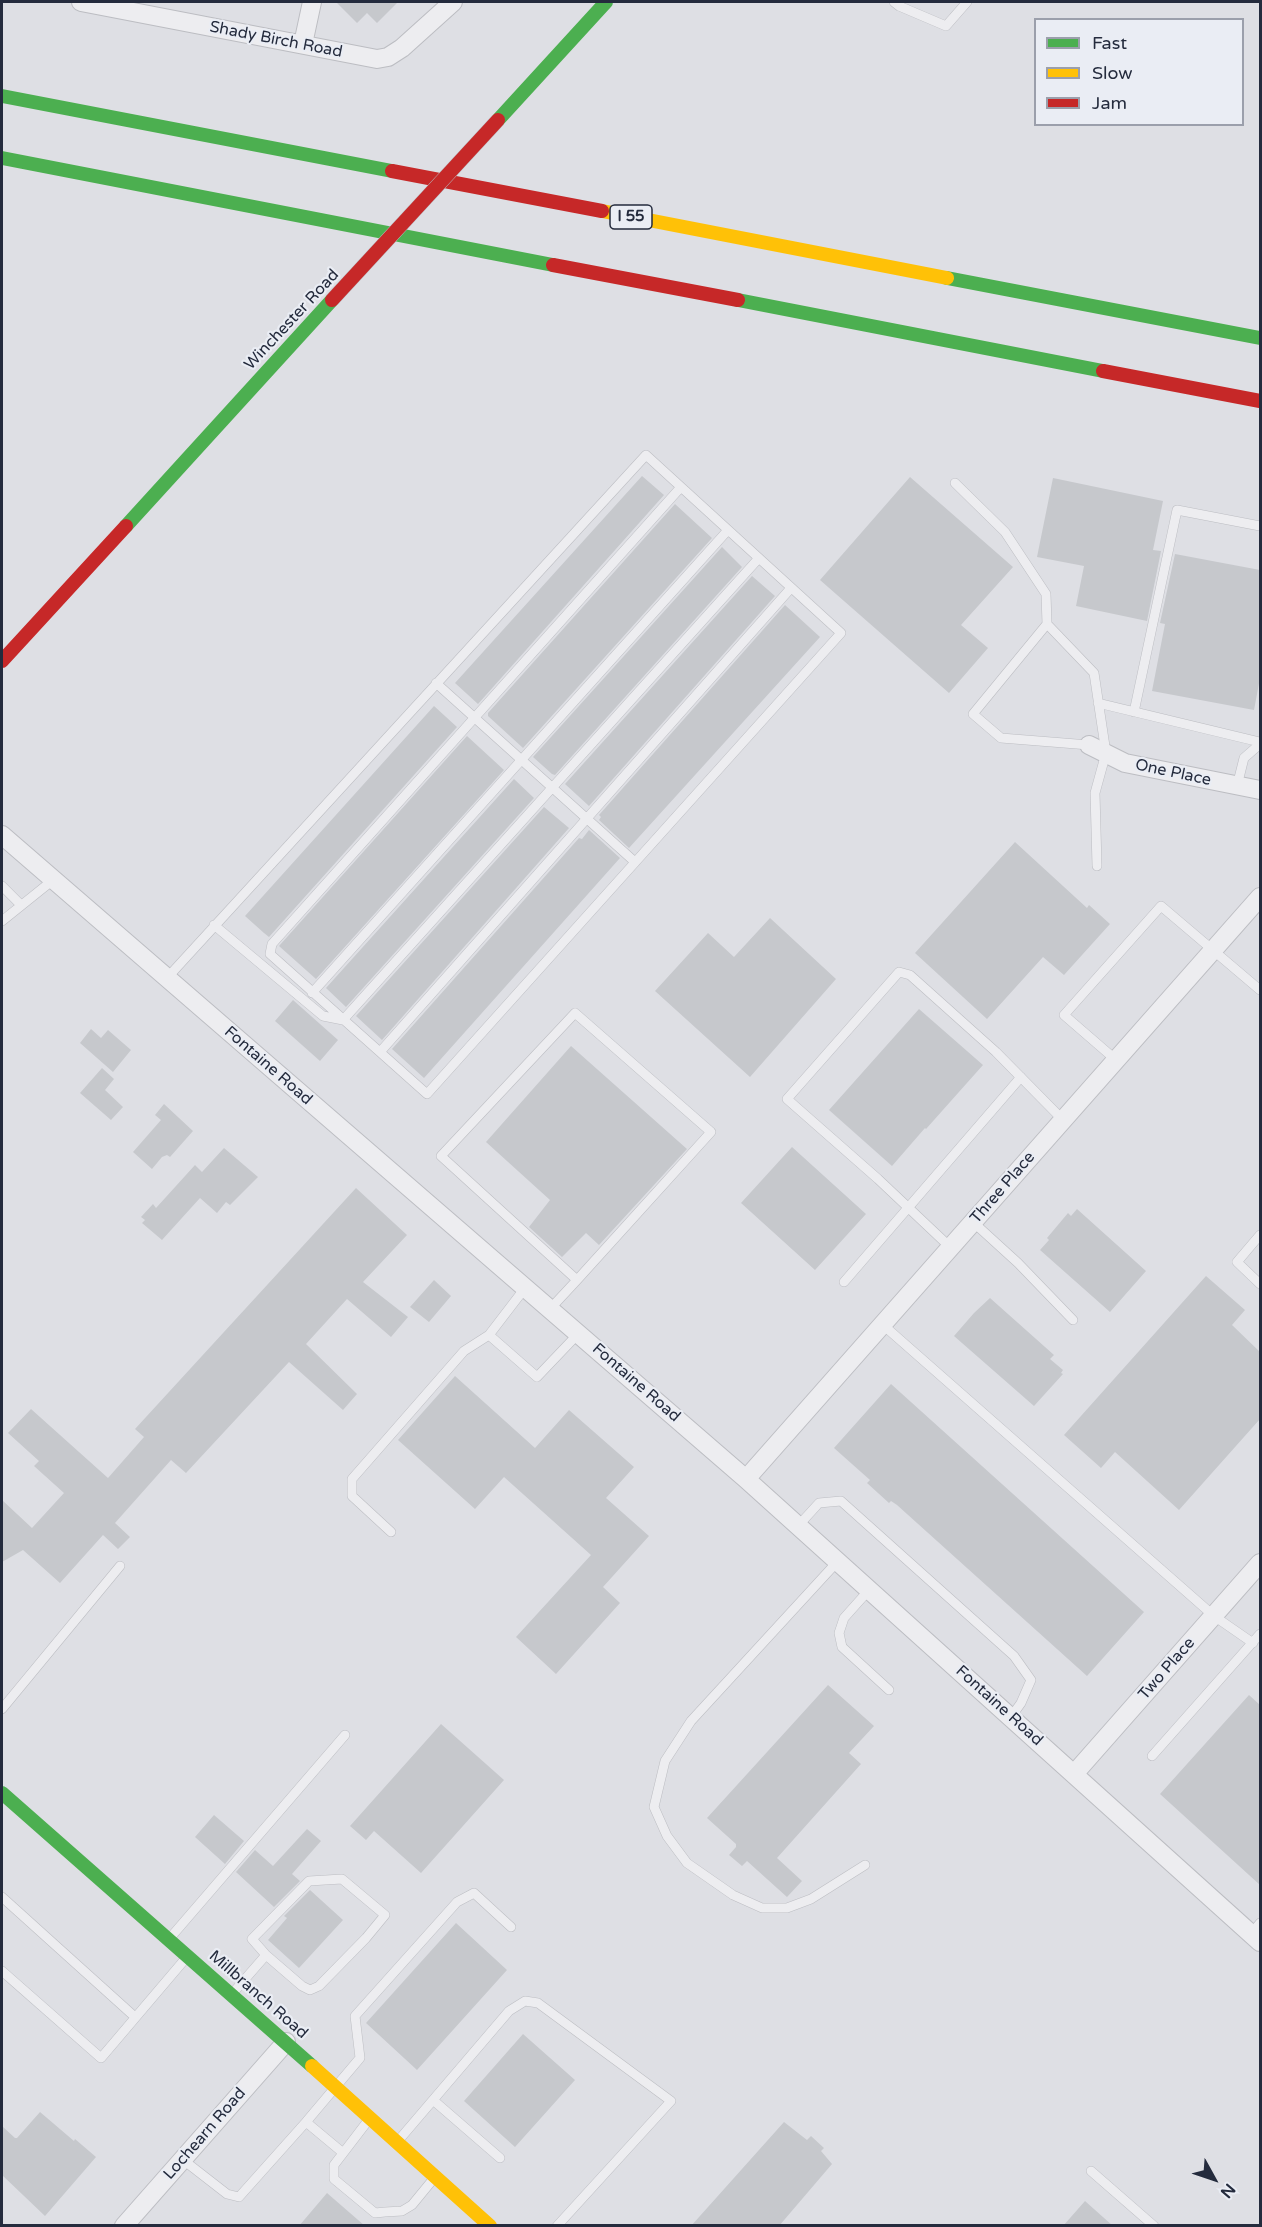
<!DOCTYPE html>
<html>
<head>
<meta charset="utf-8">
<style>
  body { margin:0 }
  #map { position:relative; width:1262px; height:2227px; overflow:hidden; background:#dedfe4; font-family:"Varela Round",sans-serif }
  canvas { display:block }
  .frame { position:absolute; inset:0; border:3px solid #242b3d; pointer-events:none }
  .legend { position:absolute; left:1034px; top:18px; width:210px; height:108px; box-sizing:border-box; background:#eaedf4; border:2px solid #9b9fab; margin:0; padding:8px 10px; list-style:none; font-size:18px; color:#242b3d }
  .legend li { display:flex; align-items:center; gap:12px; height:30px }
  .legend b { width:30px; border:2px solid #9b9fab }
  .north { position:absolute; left:1184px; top:2149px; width:60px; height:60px; -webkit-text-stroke:4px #eaedf4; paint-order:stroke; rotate:130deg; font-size:16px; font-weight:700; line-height:24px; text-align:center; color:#242b3d }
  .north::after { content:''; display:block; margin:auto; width:21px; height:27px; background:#242b3d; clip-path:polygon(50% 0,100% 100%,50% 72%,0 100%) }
</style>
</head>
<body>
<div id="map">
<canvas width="1262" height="2227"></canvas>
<div class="frame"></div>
<ul class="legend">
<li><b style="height:8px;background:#4caf50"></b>Fast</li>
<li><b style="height:8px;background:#ffc107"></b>Slow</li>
<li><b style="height:8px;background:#c62828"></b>Jam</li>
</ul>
<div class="north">N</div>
</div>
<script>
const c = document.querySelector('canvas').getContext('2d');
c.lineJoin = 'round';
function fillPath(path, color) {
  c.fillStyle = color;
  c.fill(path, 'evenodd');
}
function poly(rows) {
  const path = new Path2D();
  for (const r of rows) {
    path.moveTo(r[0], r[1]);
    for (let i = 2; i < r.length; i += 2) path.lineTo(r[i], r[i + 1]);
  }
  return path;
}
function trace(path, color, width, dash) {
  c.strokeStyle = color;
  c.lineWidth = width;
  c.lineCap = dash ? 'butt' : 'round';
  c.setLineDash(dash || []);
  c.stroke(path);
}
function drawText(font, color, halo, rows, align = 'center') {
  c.font = font + ' "Varela Round",sans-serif';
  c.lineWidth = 4.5;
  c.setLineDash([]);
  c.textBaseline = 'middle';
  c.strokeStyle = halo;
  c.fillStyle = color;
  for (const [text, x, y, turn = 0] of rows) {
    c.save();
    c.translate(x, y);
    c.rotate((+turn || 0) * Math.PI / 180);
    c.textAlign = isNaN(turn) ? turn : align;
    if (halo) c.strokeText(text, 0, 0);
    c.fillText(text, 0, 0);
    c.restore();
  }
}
const building = poly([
  [336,2,398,2,377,23,367,13,357,23],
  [642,476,664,495,478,704,455,683],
  [910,477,1013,567,961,625,988,648,949,693,820,580],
  [1053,478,1163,501,1153,550,1161,551,1147,621,1076,606,1084,566,1037,557],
  [675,504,712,538,523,748,488,716,488,713],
  [722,547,742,567,555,775,552,774,533,757],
  [1175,554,1260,570,1260,678,1254,710,1152,691,1165,624,1160,623],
  [752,576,775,596,589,806,565,784],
  [785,605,820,637,629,848,599,820,601,817,599,815],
  [434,706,457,727,269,937,264,933,245,916],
  [467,736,504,770,316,979,279,946],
  [514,779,534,798,346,1007,326,988],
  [544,807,569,828,382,1040,356,1016],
  [589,830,620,858,424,1078,392,1049,579,838,582,839],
  [1015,842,1087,908,1089,905,1110,924,1064,975,1043,957,987,1019,915,953],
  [770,918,836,979,750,1077,655,991,708,933,734,957],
  [293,1000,338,1040,320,1061,275,1021],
  [919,1009,983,1065,926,1129,925,1128,892,1166,829,1110],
  [91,1029,101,1038,108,1030,131,1050,113,1072,80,1043],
  [571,1046,687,1149,599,1245,586,1233,562,1257,529,1227,550,1200,486,1142],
  [102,1068,114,1079,105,1090,123,1107,111,1120,80,1093],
  [164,1104,193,1131,170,1157,167,1155,162,1157,152,1169,133,1152,161,1120,155,1115],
  [792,1147,866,1214,815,1270,741,1203],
  [224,1148,258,1177,230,1205,226,1202,217,1213,200,1198,162,1240,142,1223,145,1220,141,1217,153,1204,156,1208,195,1165,202,1172],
  [356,1188,407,1235,363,1282,408,1317,391,1337,347,1299,306,1344,357,1394,343,1410,289,1362,186,1473,171,1460,115,1523,130,1537,118,1549,103,1535,60,1583,23,1550,2,1562,2,1500,32,1528,64,1493,34,1466,39,1461,8,1433,31,1409,108,1478,144,1437,135,1429],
  [1077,1209,1146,1271,1110,1312,1040,1250,1049,1240,1047,1238,1068,1213,1071,1216],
  [1206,1276,1245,1310,1232,1325,1260,1352,1260,1419,1179,1510,1115,1452,1101,1468,1064,1435],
  [434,1280,451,1296,429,1322,410,1307],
  [990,1298,1054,1355,1050,1359,1063,1370,1061,1373,1063,1374,1034,1406,954,1336,974,1313],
  [455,1376,535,1448,569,1410,634,1467,606,1498,649,1536,603,1587,620,1603,556,1674,516,1637,591,1555,504,1477,475,1509,398,1440],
  [891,1384,1144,1612,1087,1676,897,1505,891,1501,889,1503,867,1483,870,1480,834,1448],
  [828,1685,874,1726,849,1753,861,1764,777,1858,802,1881,787,1897,747,1861,742,1866,729,1855,736,1847,736,1844,707,1818],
  [1249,1695,1260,1705,1260,1885,1160,1794],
  [441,1724,504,1780,421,1873,374,1831,366,1840,350,1826],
  [214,1815,244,1841,225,1864,195,1837],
  [307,1829,321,1841,292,1874,300,1881,274,1907,236,1872,255,1850,273,1866],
  [310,1890,343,1920,299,1968,268,1940,287,1918,284,1916],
  [456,1923,507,1970,417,2070,366,2023],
  [523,2034,575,2080,515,2147,464,2101],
  [40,2112,74,2141,75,2139,96,2157,45,2216,2,2175,2,2126,15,2138,17,2138],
  [784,2122,807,2140,811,2136,824,2148,821,2151,832,2164,779,2226,691,2226],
  [327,2193,365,2226,299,2226],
  [1085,2201,1113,2226,1063,2226]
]);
const lane = poly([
  [894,2,899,6,946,26,967,2],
  [955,483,1005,532,1046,594,1047,624,1094,673,1106,753,1095,793,1097,866],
  [1047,624,973,714,1001,738,1089,745],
  [436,683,635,862],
  [1098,703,1260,742],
  [1134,712,1177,510,1260,526],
  [1237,786,1244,758,1260,744],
  [2,886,21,905],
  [2,921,53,880],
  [214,925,323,1016,343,1020,759,558],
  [167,978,646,455,841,633,427,1094,270,954,272,944,681,487],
  [312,993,728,530],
  [380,1052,791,588],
  [1116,1060,1064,1015,1161,906,1260,990],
  [973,1222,1018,1263,1073,1320],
  [1260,1235,1237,1262,1260,1284],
  [950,1247,878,1179,787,1099,899,972,910,975,996,1052,1063,1120],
  [844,1282,1021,1077],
  [525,1288,489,1335,537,1377,578,1334],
  [550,1309,577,1280,711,1132,575,1013,441,1156,577,1280],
  [882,1324,1214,1616,1253,1643],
  [798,1526,819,1503,841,1501,1014,1656,1031,1680,1021,1703,1011,1717],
  [391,1532,352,1496,352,1479,464,1351,489,1335],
  [838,1561,691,1721,665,1761,654,1807,667,1836,687,1863,733,1895,762,1908,787,1908,811,1899,865,1865],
  [869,1590,844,1618,839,1633,842,1647,889,1690],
  [2,1709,120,1566],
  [1152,1756,1260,1634],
  [2,1897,135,2017],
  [1251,1934,1260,1923],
  [170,1938,345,1735],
  [2,1971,101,2058,186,1958],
  [232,1994,266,1955,302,1986,310,1990,319,1986,366,1938,385,1915,342,1879,309,1881,252,1939,266,1955],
  [433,2100,500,2158],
  [370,2118,334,2165,334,2179,375,2213,385,2212,402,2211,412,2205,435,2177],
  [306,2122,342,2152],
  [398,2141,509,2011,525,2001,538,2003,671,2101,557,2226],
  [182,2159,227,2194,239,2197,306,2122,360,2058,355,2016,457,1902,474,1893,511,1927],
  [1091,2171,1154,2226]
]);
const street = poly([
  [81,2,377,59,388,57,402,48,453,2],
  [303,44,312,2],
  [1089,745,1125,763,1260,790],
  [2,835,746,1479,1260,1942],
  [746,1479,1260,897],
  [1074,1774,1260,1563],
  [124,2226,286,2042]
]);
const fast = poly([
  [2,96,392,171],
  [498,120,606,2],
  [2,158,553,265],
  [947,278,1260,338],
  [738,300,1103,371],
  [126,526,332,300],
  [2,1793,312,2066]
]);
const slow = poly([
  [602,211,947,278],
  [312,2066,490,2226]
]);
const jam = poly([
  [392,171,602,211],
  [553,265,738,300],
  [1103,371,1260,401],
  [2,661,126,526]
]);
const jamBridge = poly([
  [332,300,498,120]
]);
const shields = [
  [631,217,42]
];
const shieldNames = [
  ["I 55",631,217]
];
const streetNames = [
  ["Shady Birch Road",276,40,11],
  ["Winchester Road",292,320,-47],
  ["One Place",1173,773,12],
  ["Fontaine Road",268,1066,41],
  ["Three Place",1003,1188,-49],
  ["Fontaine Road",636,1383,41],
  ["Two Place",1167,1669,-49],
  ["Fontaine Road",999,1706,42],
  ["Millbranch Road",258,1995,41],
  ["Lochearn Road",205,2134,-49]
];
fillPath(building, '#c6c8cc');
trace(lane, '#bcbdc2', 10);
trace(street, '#bcbdc2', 20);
trace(lane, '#ededf0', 9);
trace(street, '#ededf0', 18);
trace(fast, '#4caf50', 14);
trace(slow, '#ffc107', 14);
trace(jam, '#c62828', 14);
trace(jamBridge, '#b9bcc2', 15, []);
trace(jamBridge, '#c62828', 14);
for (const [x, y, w] of shields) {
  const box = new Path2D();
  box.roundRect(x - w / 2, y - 12, w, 24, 4.5);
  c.fillStyle = '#eaedf4';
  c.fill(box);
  trace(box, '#242b3d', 1.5);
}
drawText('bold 15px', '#242b3d', null, shieldNames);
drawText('16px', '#242b3d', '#eaedf4', streetNames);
</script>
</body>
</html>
